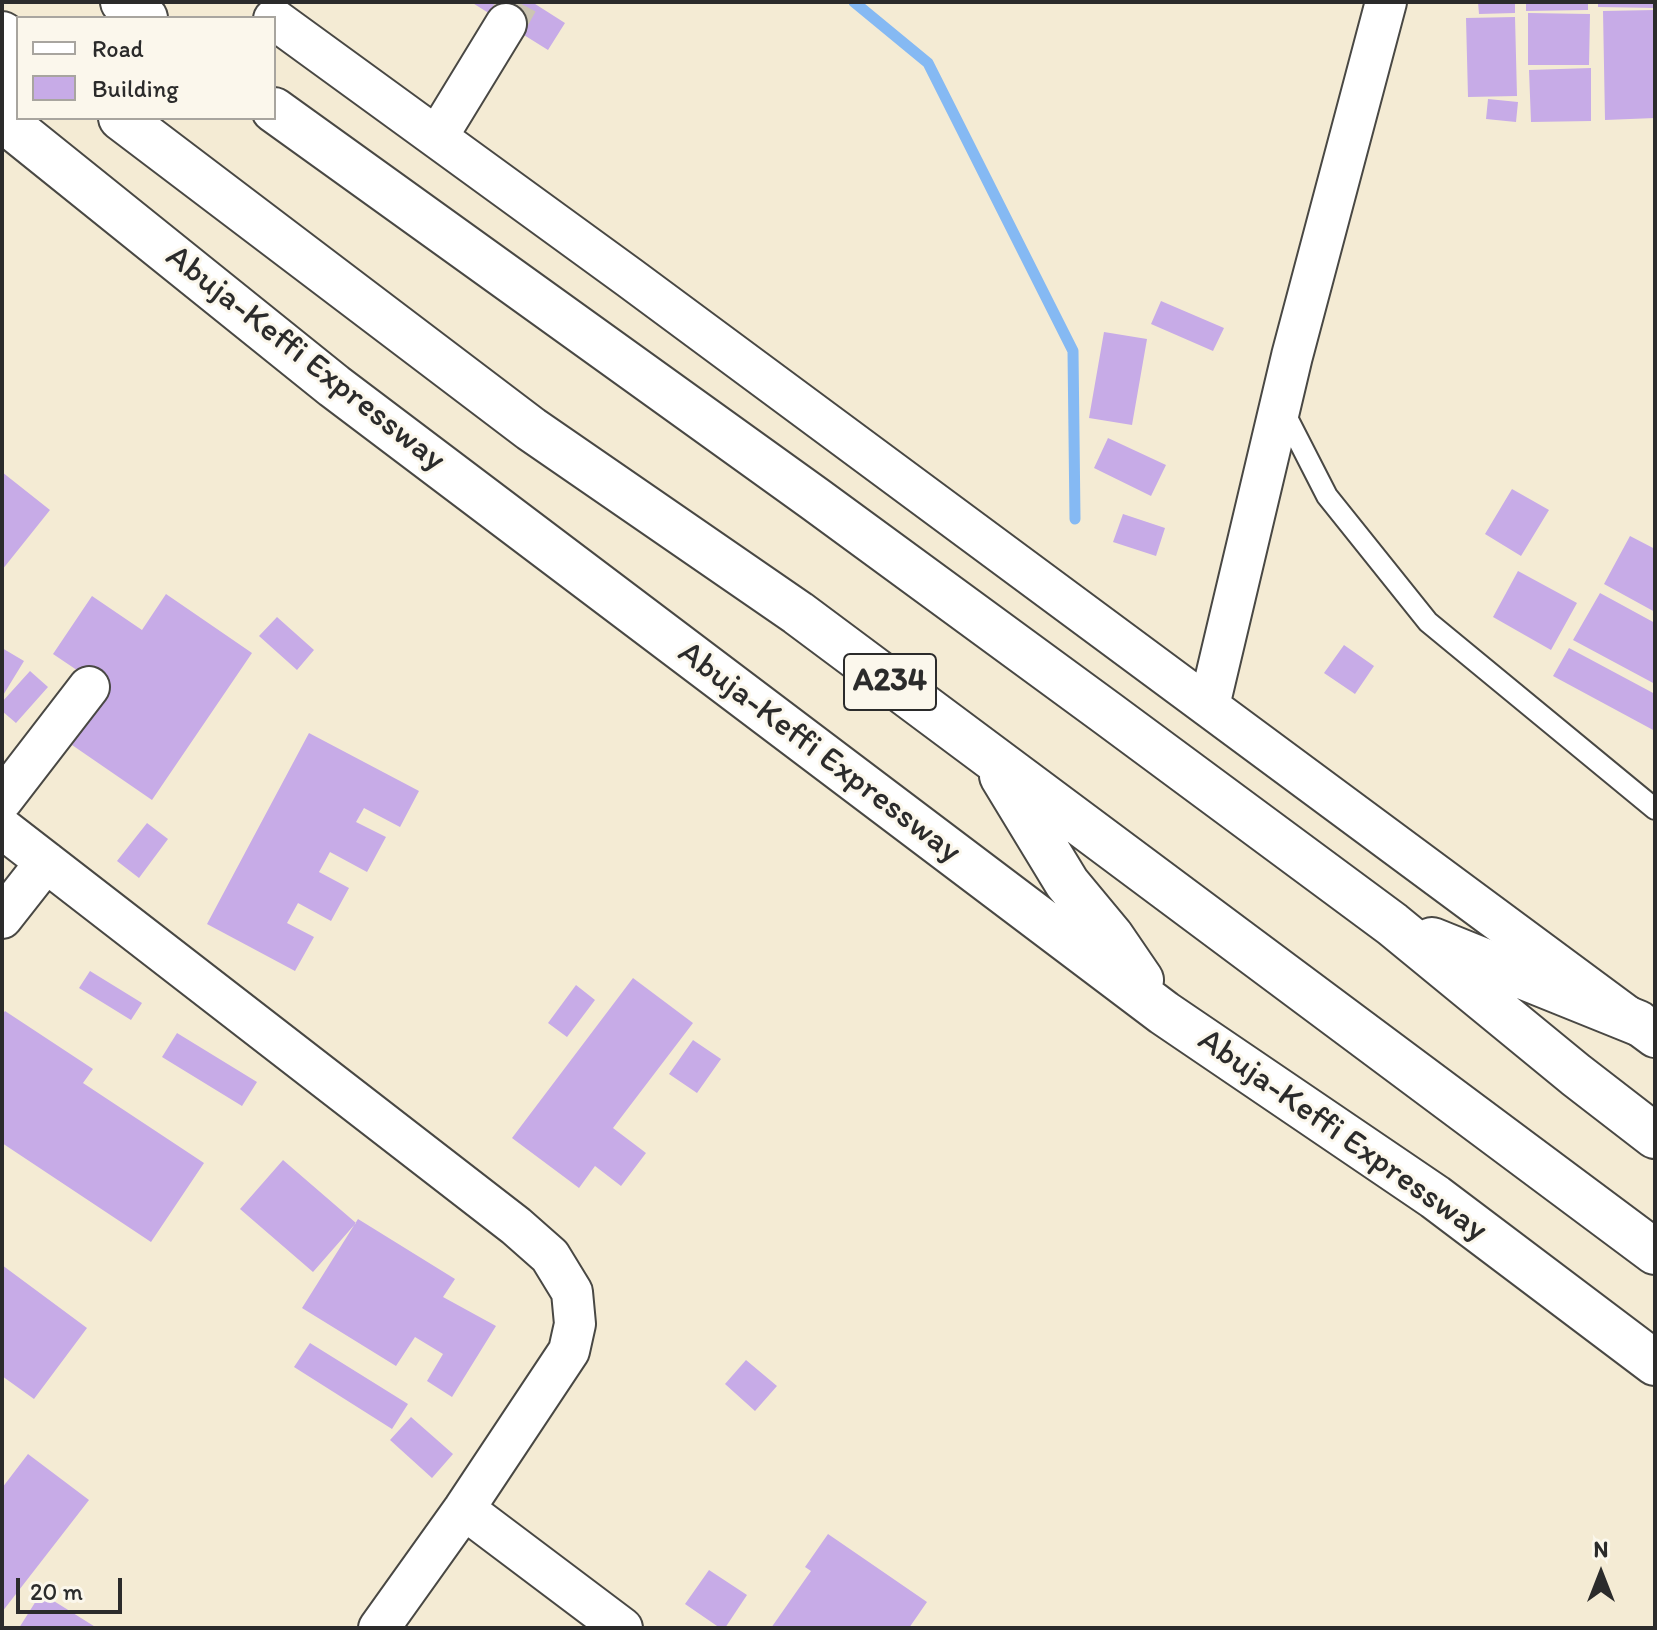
<!DOCTYPE html>
<html>
<head>
<meta charset="utf-8">
<style>
  body { margin:0 }
  #map { position:relative; width:1657px; height:1630px; overflow:hidden; background:#f4ebd4; font-family:Itim,sans-serif }
  canvas { display:block }
  .frame { position:absolute; inset:0; border:4px solid #2b2b2b; pointer-events:none }
  .legend { position:absolute; left:16px; top:16px; width:260px; height:104px; box-sizing:border-box; background:#fbf7ec; border:2px solid #a8a59f; margin:0; padding:10px 14px; list-style:none; font-size:24px; color:#2b2b2b }
  .legend li { display:flex; align-items:center; gap:16px; height:40px }
  .legend b { width:40px; border:2px solid #a8a59f }
  .north { position:absolute; left:1561px; top:1534px; width:80px; height:80px; -webkit-text-stroke:6px #fbf7ec; paint-order:stroke; rotate:0deg; font-size:22px; font-weight:700; line-height:32px; text-align:center; color:#2b2b2b }
  .north::after { content:''; display:block; margin:auto; width:28px; height:36px; background:#2b2b2b; clip-path:polygon(50% 0,100% 100%,50% 72%,0 100%) }
  .scale { position:absolute; left:16px; top:1578px; width:106px; height:36px; box-sizing:border-box; border:4px solid #2b2b2b; border-top:0; padding-left:10px; font-size:24px; line-height:28px; white-space:nowrap; color:#2b2b2b; -webkit-text-stroke:6px #fbf7ec; paint-order:stroke }
</style>
</head>
<body>
<div id="map">
<canvas width="1657" height="1630"></canvas>
<div class="frame"></div>
<ul class="legend">
<li><b style="height:10px;background:#fff"></b>Road</li>
<li><b style="height:22px;background:#c7abe7"></b>Building</li>
</ul>
<div class="north">N</div>
<div class="scale">20 m</div>
</div>
<script>
const c = document.querySelector('canvas').getContext('2d');
c.lineJoin = 'round';
function poly(rows) {
  const path = new Path2D();
  for (const r of rows) {
    path.moveTo(r[0], r[1]);
    for (let i = 2; i < r.length; i += 2) path.lineTo(r[i], r[i + 1]);
  }
  return path;
}
function trace(path, color, width, dash) {
  c.strokeStyle = color;
  c.lineWidth = width;
  c.lineCap = dash ? 'butt' : 'round';
  c.setLineDash(dash || []);
  c.stroke(path);
}
function fillPath(path, color) {
  c.fillStyle = color;
  c.fill(path, 'evenodd');
}
function drawText(font, color, halo, rows, align = 'center') {
  c.font = font + ' Itim,sans-serif';
  c.lineWidth = 6;
  c.setLineDash([]);
  c.textBaseline = 'middle';
  c.strokeStyle = halo;
  c.fillStyle = color;
  for (const [text, x, y, turn = 0] of rows) {
    c.save();
    c.translate(x, y);
    c.rotate((+turn || 0) * Math.PI / 180);
    c.textAlign = isNaN(turn) ? turn : align;
    if (halo) c.strokeText(text, 0, 0);
    c.fillText(text, 0, 0);
    c.restore();
  }
}
const stream = poly([
  [854,2,928,63,1073,351,1075,519]
]);
const building = poly([
  [471,2,532,2,565,23,548,50],
  [1478,2,1515,2,1515,13,1479,14],
  [1526,2,1588,2,1588,10,1526,11],
  [1598,2,1655,2,1655,8,1598,7],
  [1655,10,1655,118,1605,120,1603,11],
  [1528,13,1590,14,1589,65,1528,65],
  [1515,17,1517,96,1468,97,1466,18],
  [1591,68,1591,121,1531,122,1529,70],
  [1488,99,1518,102,1516,122,1486,119],
  [1161,301,1224,328,1213,351,1151,324],
  [1104,332,1147,339,1132,425,1089,418],
  [1108,438,1166,465,1151,496,1094,468],
  [2,472,50,510,2,570],
  [1512,489,1549,510,1521,556,1485,534],
  [1123,514,1165,528,1156,556,1113,542],
  [1630,536,1655,549,1655,612,1604,584],
  [1518,571,1577,603,1551,650,1493,617],
  [1600,593,1655,623,1655,684,1573,640],
  [166,594,252,653,152,800,72,745,108,691,53,654,92,596,142,630],
  [277,617,314,650,297,670,259,636],
  [1344,645,1374,666,1355,694,1324,673],
  [2,648,24,661,2,697],
  [1569,648,1655,694,1655,731,1553,676],
  [30,671,48,687,16,723,2,711,2,702],
  [309,733,419,791,400,827,364,808,356,822,386,837,367,872,330,852,319,872,349,888,331,921,298,903,287,923,314,937,295,971,207,924],
  [147,823,168,839,139,878,117,861],
  [90,971,142,1003,131,1020,79,988],
  [633,978,693,1023,613,1128,646,1153,621,1186,595,1166,579,1188,512,1138],
  [576,985,595,1000,567,1037,548,1023],
  [5,1011,93,1069,83,1083,204,1163,151,1242,2,1143,2,1015],
  [177,1033,257,1082,242,1106,162,1057],
  [693,1040,721,1059,697,1093,669,1074],
  [283,1160,356,1223,313,1272,240,1209],
  [358,1219,455,1279,443,1297,496,1326,452,1397,427,1381,443,1354,415,1337,396,1366,302,1308],
  [2,1265,87,1328,34,1399,2,1376],
  [310,1343,408,1404,392,1429,294,1367],
  [746,1360,777,1386,755,1411,725,1384],
  [411,1417,453,1454,432,1478,390,1440],
  [28,1454,89,1500,2,1612,2,1488],
  [828,1534,927,1602,909,1628,771,1628,811,1571,805,1567],
  [709,1570,747,1595,725,1628,720,1628,685,1604],
  [41,1593,97,1628,19,1628]
]);
const streetTunnel = poly([
  [506,24,518,2]
]);
const lane = poly([
  [1283,410,1327,496,1428,622,1655,809]
]);
const street = poly([
  [274,19,630,278,1655,1037],
  [437,137,506,24],
  [1209,706,1292,356,1386,2],
  [2,800,89,687],
  [2,828,516,1226,550,1256,572,1292,575,1324,569,1351,464,1509,379,1628],
  [2,918,46,862],
  [464,1509,622,1628]
]);
const highway = poly([
  [123,2,145,18],
  [2,34,18,45],
  [2,74,18,80],
  [274,110,815,499,1107,713,1392,924,1576,1075,1655,1136],
  [121,118,531,429,798,613,1655,1252],
  [2,119,334,386,1164,1013,1435,1197,1655,1363],
  [1002,776,1067,883,1111,936,1141,980],
  [1432,940,1638,1023]
]);
const shields = [
  [890,682,92]
];
const shieldNames = [
  ["A234",890,682]
];
const streetNames = [
  ["Abuja-Keffi Expressway",305,359,38],
  ["Abuja-Keffi Expressway",819,753,37],
  ["Abuja-Keffi Expressway",1342,1136,35]
];
trace(stream, '#85b9f3', 11);
fillPath(building, '#c7abe7');
trace(streetTunnel, '#ccc5b2', 40, [40, 20]);
trace(lane, '#494844', 24);
trace(street, '#494844', 44);
trace(highway, '#494844', 48);
trace(lane, '#fff', 20);
trace(street, '#fff', 40);
trace(highway, '#fff', 44);
for (const [x, y, w] of shields) {
  const box = new Path2D();
  box.roundRect(x - w / 2, y - 28, w, 56, 6);
  c.fillStyle = '#fbf7ec';
  c.fill(box);
  trace(box, '#2b2b2b', 2);
}
drawText('bold 32px', '#2b2b2b', null, shieldNames);
drawText('34px', '#2b2b2b', '#fbf7ec', streetNames);
</script>
</body>
</html>
